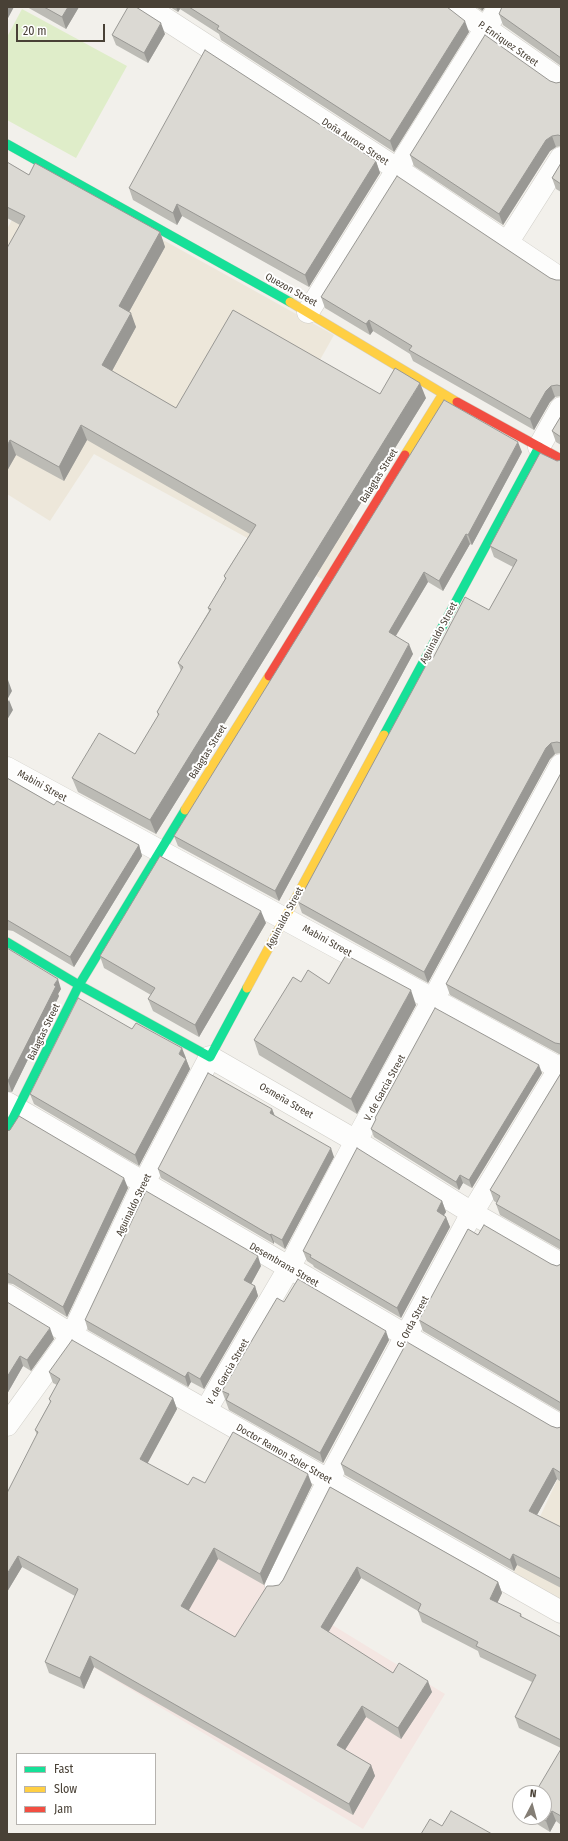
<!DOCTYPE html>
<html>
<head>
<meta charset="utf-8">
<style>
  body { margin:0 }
  #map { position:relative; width:568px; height:1841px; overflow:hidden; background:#f2f0eb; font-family:"Fira Sans Condensed",sans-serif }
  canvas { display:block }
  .frame { position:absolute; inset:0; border:8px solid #494136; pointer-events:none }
  .legend { position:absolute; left:16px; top:1753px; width:140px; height:72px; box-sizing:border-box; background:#fff; border:1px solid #b6b3af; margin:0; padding:5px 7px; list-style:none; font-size:12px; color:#494136 }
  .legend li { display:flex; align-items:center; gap:8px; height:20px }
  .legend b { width:20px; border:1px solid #b6b3af }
  .north { position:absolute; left:512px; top:1785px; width:40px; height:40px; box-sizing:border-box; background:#fff; border:1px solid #b6b3af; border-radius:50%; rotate:6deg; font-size:11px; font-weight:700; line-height:16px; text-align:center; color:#494136 }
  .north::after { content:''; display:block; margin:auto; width:14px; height:18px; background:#847e75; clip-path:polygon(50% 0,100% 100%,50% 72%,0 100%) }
  .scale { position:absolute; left:16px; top:24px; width:89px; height:18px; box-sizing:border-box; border:2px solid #494136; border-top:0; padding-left:5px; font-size:12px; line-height:14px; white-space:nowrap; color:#494136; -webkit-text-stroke:3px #fff; paint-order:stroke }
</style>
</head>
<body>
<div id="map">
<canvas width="568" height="1841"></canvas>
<div class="frame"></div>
<ul class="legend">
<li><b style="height:5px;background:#16e098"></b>Fast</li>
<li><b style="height:5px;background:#ffcf43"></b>Slow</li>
<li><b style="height:5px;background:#f24e42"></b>Jam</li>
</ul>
<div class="north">N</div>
<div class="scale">20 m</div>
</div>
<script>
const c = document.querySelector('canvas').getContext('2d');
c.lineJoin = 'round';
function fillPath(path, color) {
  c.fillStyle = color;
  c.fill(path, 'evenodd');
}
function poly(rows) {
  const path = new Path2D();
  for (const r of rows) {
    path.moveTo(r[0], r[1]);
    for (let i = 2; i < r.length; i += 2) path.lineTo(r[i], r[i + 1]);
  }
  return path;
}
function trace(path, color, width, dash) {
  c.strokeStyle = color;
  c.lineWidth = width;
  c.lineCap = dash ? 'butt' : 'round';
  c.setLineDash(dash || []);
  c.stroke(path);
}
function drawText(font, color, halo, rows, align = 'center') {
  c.font = font + ' "Fira Sans Condensed",sans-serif';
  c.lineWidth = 4;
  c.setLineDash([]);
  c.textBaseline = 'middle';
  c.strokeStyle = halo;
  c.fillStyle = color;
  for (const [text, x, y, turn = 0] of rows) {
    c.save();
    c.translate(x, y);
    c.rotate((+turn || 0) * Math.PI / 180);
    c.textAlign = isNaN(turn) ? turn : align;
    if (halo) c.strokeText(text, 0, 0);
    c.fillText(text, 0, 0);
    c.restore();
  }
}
const education = poly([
  [39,171,334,335,316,367,332,505,354,526,324,580,94,454,50,521,7,494,7,229],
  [561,1472,561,1600,513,1574]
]);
const medical = poly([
  [182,1508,254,1577,445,1694,363,1829,90,1665]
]);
const green = poly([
  [22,9,127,66,76,158,7,120,7,37]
]);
const street = poly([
  [147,7,397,169,561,279],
  [455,7,561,81],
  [507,243,561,158],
  [308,312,499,7],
  [539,447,561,408],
  [7,768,561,1069],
  [7,1103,561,1426],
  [7,1295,72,1335,561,1612],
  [206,1410,289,1268,356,1141,561,765],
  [7,1425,72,1335,144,1183,210,1057,356,1141,472,1213,561,1264],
  [276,1585,329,1479,472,1213,561,1066]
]);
const fast = poly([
  [7,144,290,302],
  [384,735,539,447],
  [7,942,79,985,210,1057,247,988],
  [7,1130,79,985,185,810]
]);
const slow = poly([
  [290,302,457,402],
  [405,455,443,394],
  [185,810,269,676],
  [247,988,384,735]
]);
const jam = poly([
  [457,402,561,459],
  [269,676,405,455]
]);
const wall = poly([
  [27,7,79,7,66,29],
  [170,7,447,7,469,32,394,152,221,40,219,34,180,9,178,12],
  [476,7,485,7,482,11],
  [561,7,561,66,503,25,499,14],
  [165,34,148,63,116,45,112,35],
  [550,81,556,83,561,82,561,146,556,147,550,151,503,225,414,166,410,155],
  [376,161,380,173,309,287,182,216,177,225,133,200,129,188],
  [7,162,29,175,160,232,165,247,129,312,136,327,112,371,176,408,380,394,426,398,156,834,78,792,72,778,135,754,158,716,157,712,181,671,178,663,209,611,208,608,225,579,224,576,250,534,87,440,64,481,16,455,7,471,20,225,7,218],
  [561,163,561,192,556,189,552,178],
  [550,278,556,280,561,280,561,396,555,397,550,402,534,430,413,361,410,354,373,331,370,335,325,308,321,297],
  [561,416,561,445,556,442,552,431],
  [522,452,472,545,470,544,443,591,428,582,396,636,413,654,279,901,178,846,174,836],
  [561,460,561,753,555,754,550,759,428,983,302,913,298,902,433,658,489,610,513,567,494,557,490,546,557,461],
  [561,773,561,1054,559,1054,450,995,446,984],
  [7,778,54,805,139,845,142,856,74,967,13,931,7,930],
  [266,923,199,1037,153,1011,148,999,151,995,104,968,100,956],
  [7,948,61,989,58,994,59,996,12,1092,7,1092],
  [301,982,329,984,416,1005,357,1114,259,1055,254,1040],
  [186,1058,186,1059,190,1069,139,1166,34,1104,30,1094],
  [542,1073,472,1188,463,1183,459,1190,374,1137,371,1129,376,1120,375,1118],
  [561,1073,561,1250,500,1215,496,1204,497,1203,494,1201,490,1190],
  [272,1109,275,1116,334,1157,285,1249,274,1242,274,1244,161,1178,158,1169],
  [7,1131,128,1188,67,1317,13,1284,7,1283],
  [442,1201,446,1212,444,1215,446,1217,450,1227,401,1318,314,1267,313,1265,307,1261,303,1251],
  [478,1235,551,1264,557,1266,561,1264,561,1412,423,1331,419,1320],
  [261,1266,251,1284,255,1286,258,1296,204,1389,191,1382,188,1387,88,1330,85,1320],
  [7,1302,54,1339,31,1371,23,1366,7,1394],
  [284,1302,389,1340,323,1463,229,1410,222,1391],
  [49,1372,173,1398,177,1409,147,1463,188,1485,205,1483,312,1485,264,1585,218,1559,188,1610,235,1637,273,1586,279,1585,283,1580,330,1487,498,1582,502,1593,497,1603,521,1614,522,1617,561,1637,561,1748,519,1728,515,1717,532,1682,480,1657,478,1651,422,1622,418,1611,361,1578,328,1632,393,1673,432,1692,401,1739,366,1717,345,1750,371,1765,375,1776,353,1815,94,1667,84,1689,49,1673,45,1662,75,1596,22,1567,7,1592,37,1435,35,1430,50,1402,49,1399,57,1385,53,1383],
  [551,1426,557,1428,561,1427,561,1482,557,1479,537,1515,561,1527,561,1588,517,1565,514,1571,345,1475,341,1464],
  [561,1749,561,1825,556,1821,550,1832,529,1819,528,1817,544,1817]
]);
const shadedWall = poly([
  [7,7,14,7,7,20],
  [68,7,79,7,66,29,62,17],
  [176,7,179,7,180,9,178,12],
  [481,7,485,7,482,11],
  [465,21,469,32,394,152,390,141],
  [161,23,165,34,148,63,144,53],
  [552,136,556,147,550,151,503,225,499,214,546,140],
  [376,161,380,173,309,287,305,275],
  [177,204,182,216,177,225,173,213],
  [160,232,165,247,124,321,119,306],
  [131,313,136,327,107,380,102,365],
  [369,320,373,331,370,335,366,324],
  [420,383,426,398,156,834,150,820],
  [551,386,555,397,550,402,534,430,530,419,546,391],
  [81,425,87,440,64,481,59,467],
  [10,440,16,455,7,471,7,446],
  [518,442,522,452,472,545,468,535],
  [466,534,470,544,443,591,439,581],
  [424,572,428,582,392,642,389,632],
  [409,644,413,654,279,901,275,891],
  [8,680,12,691,7,700,7,683],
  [9,700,13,710,7,720,7,703],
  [551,743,555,754,550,759,428,983,424,972,546,748],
  [139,845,142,856,74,967,70,957],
  [261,911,266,923,199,1037,195,1025],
  [58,979,61,989,58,994,59,996,12,1092,8,1081,54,985],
  [411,990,416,1005,357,1114,351,1099],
  [182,1048,186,1058,183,1064,179,1054],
  [186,1059,190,1069,139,1166,135,1155],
  [539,1065,542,1073,472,1188,469,1180],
  [272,1109,275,1117,270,1113],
  [331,1148,334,1157,285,1249,282,1240],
  [460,1175,463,1183,459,1190,456,1182],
  [124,1178,128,1188,67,1317,63,1307],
  [442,1201,446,1212,440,1221,437,1211],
  [446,1217,450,1227,401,1318,397,1308],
  [271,1234,274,1242,274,1244,270,1235],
  [258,1256,261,1266,248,1290,244,1280],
  [255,1286,258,1296,204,1389,200,1379],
  [50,1328,54,1339,31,1371,27,1360],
  [386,1331,389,1340,323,1463,320,1453],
  [20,1356,23,1366,7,1394,7,1377],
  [188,1372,191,1382,188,1387,185,1377],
  [173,1398,177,1409,144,1470,140,1459],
  [553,1468,557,1479,533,1522,529,1511],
  [308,1474,312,1485,264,1585,260,1574],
  [214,1548,218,1559,185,1617,181,1606],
  [513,1554,517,1565,514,1571,510,1560],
  [18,1556,22,1567,7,1592,7,1574],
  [357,1567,361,1578,325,1638,321,1627],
  [498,1582,502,1593,494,1610,490,1599],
  [90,1656,94,1667,84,1689,80,1678],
  [428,1681,432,1692,401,1739,398,1728],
  [362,1706,366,1717,341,1756,337,1745],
  [371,1765,375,1776,353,1815,349,1804],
  [552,1811,556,1821,550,1832,546,1821]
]);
const building = poly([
  [44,7,68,7,62,17,44,7],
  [128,7,136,7,161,23,144,53,112,35,128,7],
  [189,7,447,7,465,21,390,141,217,29,219,26,189,7],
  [502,7,561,7,561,58,499,14,502,7],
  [485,35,550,81,556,83,561,82,561,136,558,135,552,136,546,140,499,214,410,155,485,35],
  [205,50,376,161,305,275,177,204,173,213,129,188,205,50],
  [7,162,29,175,35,163,160,232,119,306,131,313,102,365,176,408,233,310,380,394,395,368,420,383,150,820,72,778,99,733,135,754,159,714,157,712,183,667,178,663,211,609,208,608,226,578,224,576,256,525,81,425,59,467,10,440,7,446,7,248,25,216,7,207,7,162],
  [561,163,561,184,552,178,561,163],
  [397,176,550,278,556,280,561,280,561,386,557,385,551,386,546,391,530,419,409,350,412,346,369,320,366,324,321,297,397,176],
  [444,400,518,442,468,535,466,534,439,581,424,572,389,632,409,644,275,891,174,836,444,400],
  [561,416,561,437,552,431,561,416],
  [540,453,557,461,561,460,561,743,557,742,551,743,546,748,424,972,298,902,431,656,433,658,465,597,489,610,517,560,490,546,540,453],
  [561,773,561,1044,555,1043,446,984,561,773],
  [7,778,54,805,57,801,139,845,70,957,9,921,7,920,7,778],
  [160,856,261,911,195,1025,148,999,155,988,100,956,160,856],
  [7,948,58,979,54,985,56,986,8,1081,7,1081,7,948],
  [346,955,411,990,351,1099,254,1040,293,977,301,982,308,970,329,984,346,955],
  [78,998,132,1029,136,1023,182,1048,179,1054,186,1059,135,1155,30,1094,78,998],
  [435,1008,539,1065,469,1180,460,1175,456,1182,371,1129,376,1119,375,1118,435,1008],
  [208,1073,272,1109,270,1113,331,1148,282,1240,271,1234,270,1235,158,1169,208,1073],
  [561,1073,561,1241,496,1204,500,1196,490,1190,561,1073],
  [19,1116,124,1178,63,1307,9,1274,7,1273,7,1131,10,1130,19,1116],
  [357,1148,442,1201,437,1211,446,1217,397,1308,310,1257,311,1255,303,1251,357,1148],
  [146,1191,258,1256,244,1280,255,1286,200,1379,188,1372,185,1377,85,1320,146,1191],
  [484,1225,551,1264,557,1266,561,1264,561,1403,419,1320,468,1229,478,1235,484,1225],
  [298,1279,386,1331,320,1453,226,1400,229,1394,222,1391,277,1298,284,1302,298,1279],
  [7,1302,50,1328,27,1360,20,1356,7,1377,7,1302],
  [72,1340,173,1398,140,1459,188,1485,193,1477,205,1483,233,1432,308,1474,260,1574,214,1548,181,1606,235,1637,267,1586,273,1586,279,1585,283,1580,330,1487,498,1582,490,1599,521,1614,520,1616,561,1637,561,1740,515,1717,536,1675,476,1646,478,1642,418,1611,421,1604,357,1567,321,1627,393,1673,399,1663,428,1681,398,1728,362,1706,337,1745,371,1765,349,1804,90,1656,80,1678,45,1662,78,1589,18,1556,7,1574,7,1493,38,1432,35,1430,51,1401,49,1399,60,1379,49,1372,72,1340],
  [407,1342,551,1426,557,1428,561,1427,561,1473,553,1468,529,1511,561,1527,561,1579,513,1554,510,1560,341,1464,407,1342],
  [561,1749,561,1816,552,1811,546,1821,539,1817,544,1817,544,1793,535,1793,561,1749],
  [451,1811,492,1834,421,1834,430,1819,442,1826,451,1811]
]);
const streetNames = [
  ["P. Enriquez Street",508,44,35],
  ["Doña Aurora Street",355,142,33],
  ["Quezon Street",291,290,29],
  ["Balagtas Street",379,476,-58],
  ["Aguinaldo Street",439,633,-62],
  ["Balagtas Street",208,752,-58],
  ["Mabini Street",42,786,29],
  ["Aguinaldo Street",285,918,-62],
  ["Mabini Street",327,941,29],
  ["Balagtas Street",44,1032,-64],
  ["V. de Garcia Street",385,1088,-61],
  ["Osmeña Street",286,1101,30],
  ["Aguinaldo Street",134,1205,-64],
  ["Desembrana Street",284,1265,30],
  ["G. Orda Street",413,1322,-62],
  ["V. de Garcia Street",228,1372,-60],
  ["Doctor Ramon Soler Street",284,1454,30]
];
fillPath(education, '#ede7da');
fillPath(medical, '#f4e6e2');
fillPath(green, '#dfedc9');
trace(street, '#d0cec8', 23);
trace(fast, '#d2cdc2', 10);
trace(slow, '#d2cdc2', 10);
trace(jam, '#d2cdc2', 10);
trace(street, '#fdfdfc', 22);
trace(fast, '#16e098', 9);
trace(slow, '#ffcf43', 9);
trace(jam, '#f24e42', 9);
fillPath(wall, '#bcbbb5');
fillPath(shadedWall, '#999894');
fillPath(building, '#dbd9d3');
trace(building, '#999894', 1);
drawText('10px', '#494136', '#fff', streetNames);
</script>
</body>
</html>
